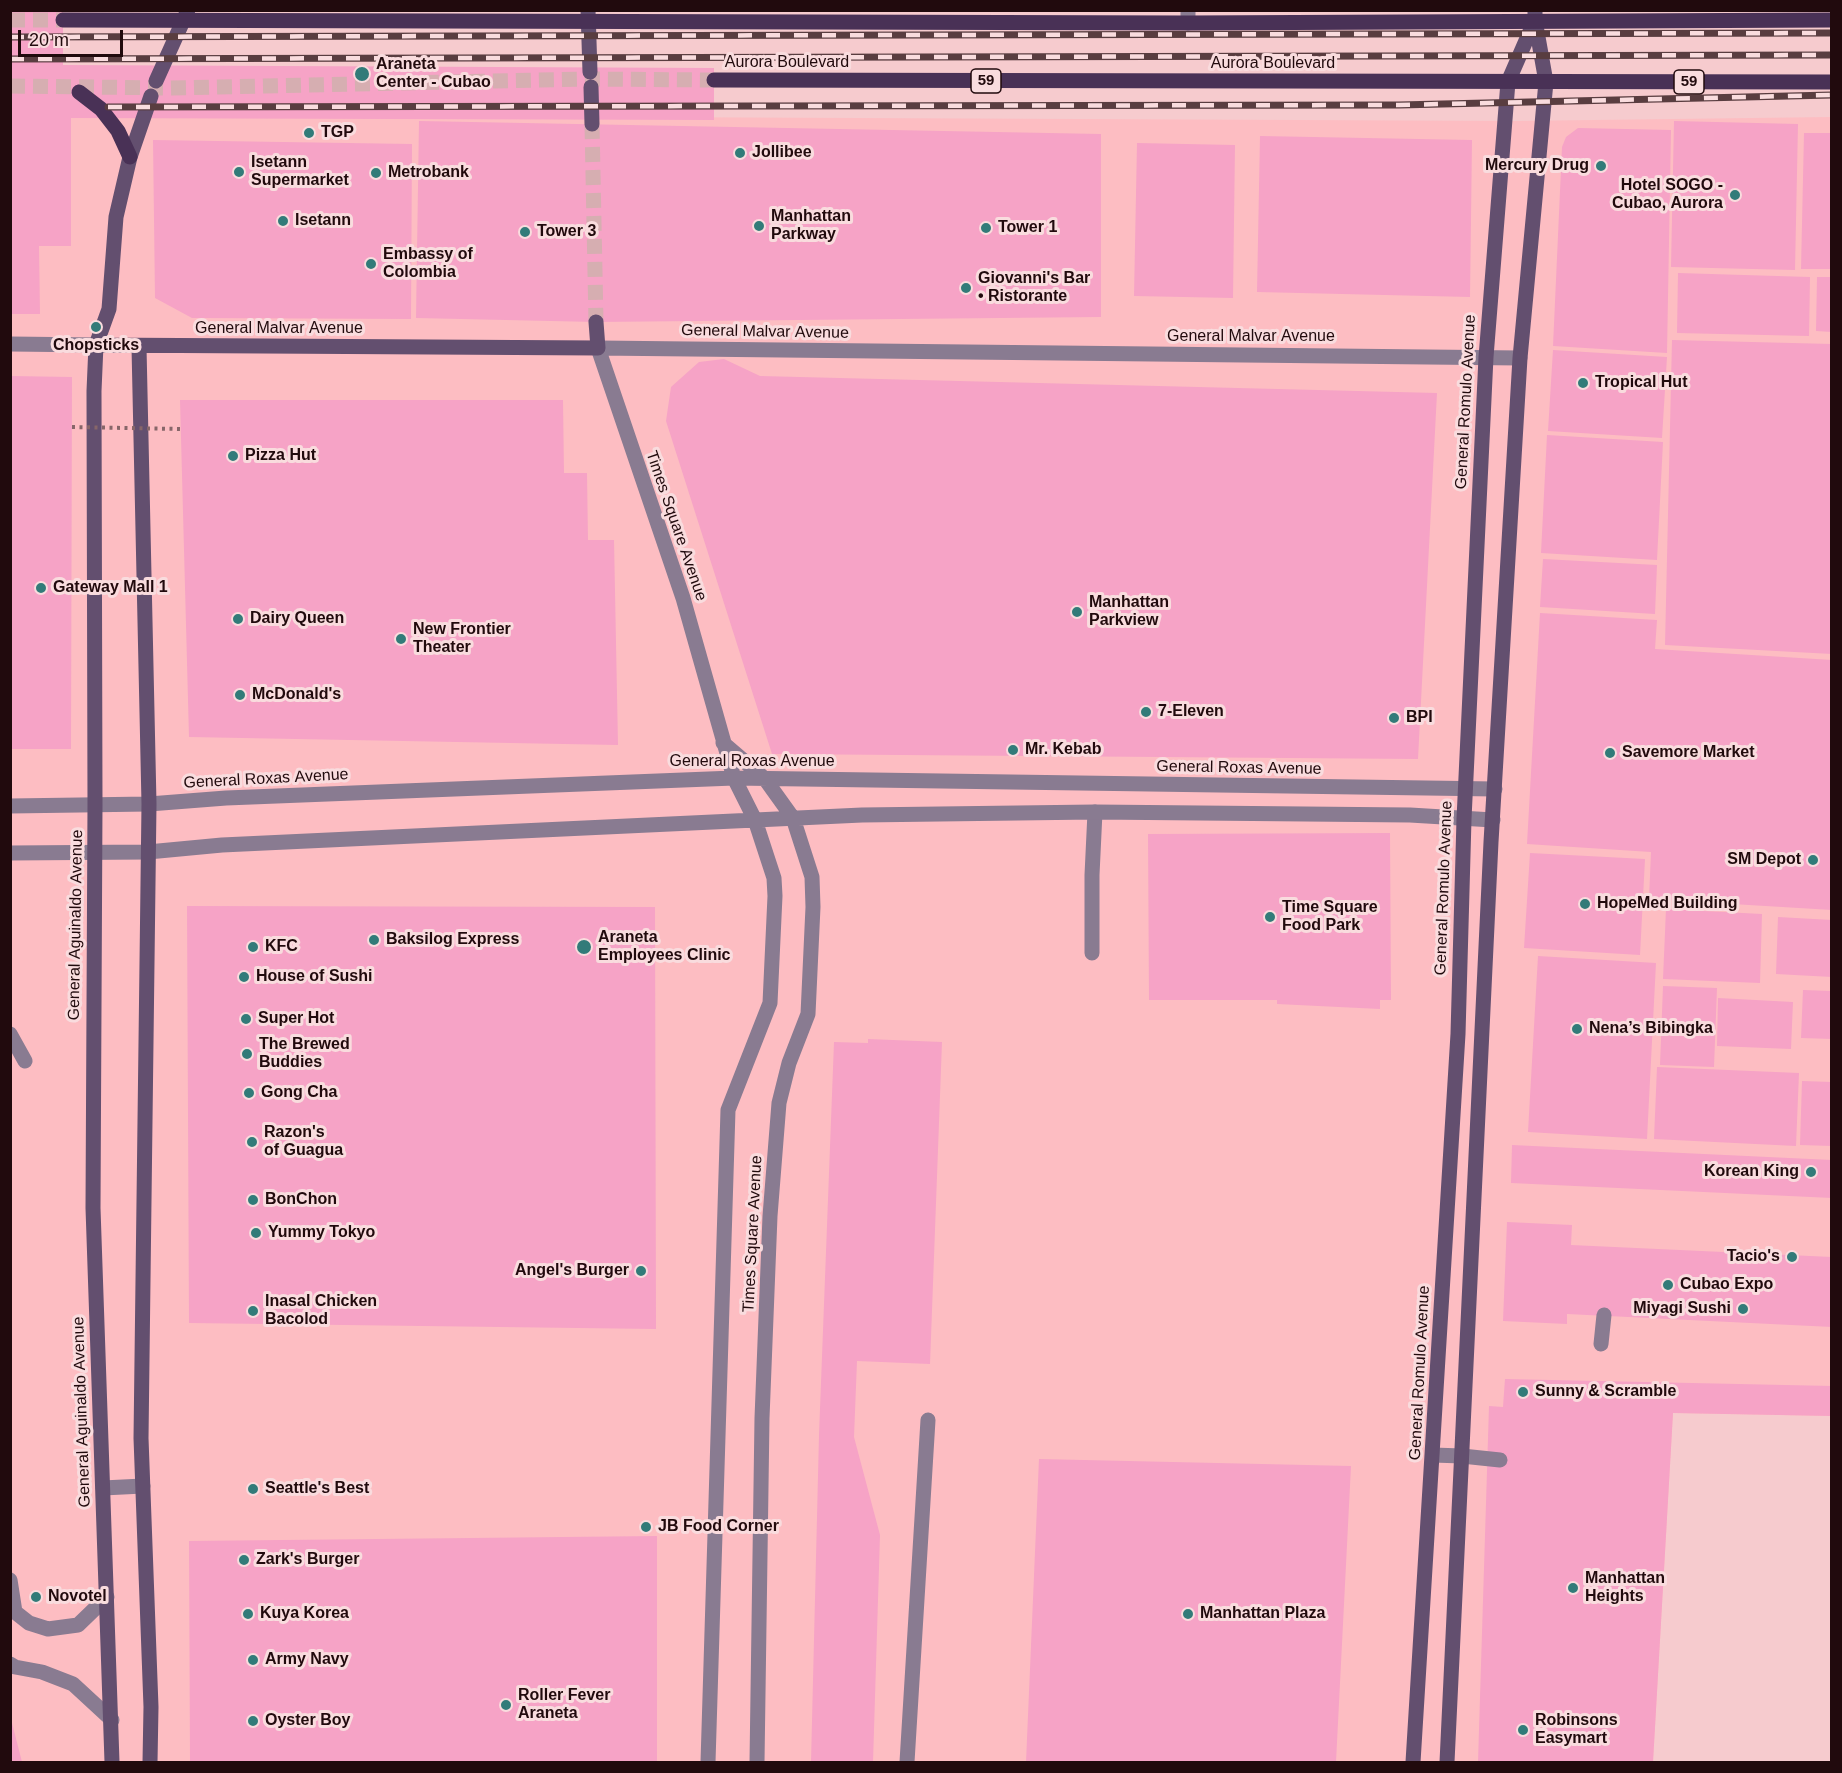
<!DOCTYPE html>
<html>
<head>
<meta charset="utf-8">
<style>
  body { margin:0 }
  #map { position:relative; width:1842px; height:1773px; overflow:hidden; background:#f6cbce; font-family:Helvetica,sans-serif }
  canvas { display:block }
  .frame { position:absolute; inset:0; border:12px solid #210a0d; pointer-events:none }
  .scale { position:absolute; left:18px; top:30px; width:105px; height:27px; box-sizing:border-box; border:3px solid #210a0d; border-top:0; padding-left:8px; font-size:18px; line-height:21px; white-space:nowrap; color:#210a0d; -webkit-text-stroke:4px #f9dcde; paint-order:stroke }
</style>
</head>
<body>
<div id="map">
<canvas width="1842" height="1773"></canvas>
<div class="frame"></div>
<div class="scale">20 m</div>
</div>
<script>
const c = document.querySelector('canvas').getContext('2d');
c.lineJoin = 'round';
function fillPath(path, color) {
  c.fillStyle = color;
  c.fill(path, 'evenodd');
}
function poly(rows) {
  const path = new Path2D();
  for (const r of rows) {
    path.moveTo(r[0], r[1]);
    for (let i = 2; i < r.length; i += 2) path.lineTo(r[i], r[i + 1]);
  }
  return path;
}
function trace(path, color, width, dash) {
  c.strokeStyle = color;
  c.lineWidth = width;
  c.lineCap = dash ? 'butt' : 'round';
  c.setLineDash(dash || []);
  c.stroke(path);
}
function drawText(font, color, halo, rows, align = 'center') {
  c.font = font + ' Helvetica,sans-serif';
  c.lineWidth = 6;
  c.setLineDash([]);
  c.textBaseline = 'middle';
  c.strokeStyle = halo;
  c.fillStyle = color;
  for (const [text, x, y, turn = 0] of rows) {
    c.save();
    c.translate(x, y);
    c.rotate((+turn || 0) * Math.PI / 180);
    c.textAlign = isNaN(turn) ? turn : align;
    if (halo) c.strokeText(text, 0, 0);
    c.fillText(text, 0, 0);
    c.restore();
  }
}
const built = poly([
  [415,116,1515,121,1831,117,1831,1416,1673,1413,1653,1762,11,1762,10,118]
]);
const building = poly([
  [10,10,63,10,63,65,714,68,714,120,71,118,71,246,39,246,40,314,10,314],
  [419,121,1101,134,1101,317,596,322,416,318],
  [1674,121,1798,124,1795,270,1671,267],
  [1578,128,1671,130,1667,353,1553,346,1562,147,1566,137],
  [1804,133,1832,133,1832,269,1801,269],
  [1260,136,1472,140,1470,297,1257,292],
  [153,140,412,144,411,319,192,318,155,298],
  [1137,143,1235,145,1233,298,1134,296],
  [1678,273,1810,277,1809,336,1677,333],
  [1817,277,1832,277,1832,332,1816,331],
  [1672,340,1832,344,1832,654,1665,645],
  [1553,350,1667,357,1662,438,1548,431],
  [724,359,760,376,1437,393,1418,759,772,754,666,421,671,387,699,362],
  [10,376,72,377,71,749,10,749],
  [180,400,563,400,564,473,587,473,588,540,614,540,618,745,189,737],
  [1547,435,1663,442,1657,560,1541,553],
  [1543,559,1657,565,1655,614,1540,607],
  [1540,613,1657,620,1655,649,1832,660,1832,910,1649,899,1651,852,1527,844],
  [1390,833,1391,1000,1380,1000,1380,1009,1277,1004,1277,1000,1149,1000,1148,834],
  [1530,853,1645,859,1640,955,1524,948],
  [187,906,655,907,656,1329,189,1323],
  [1666,909,1762,914,1760,983,1663,979],
  [1778,917,1832,920,1832,977,1776,974],
  [1538,956,1656,963,1647,1139,1528,1132],
  [1663,986,1717,988,1714,1067,1660,1065],
  [1803,990,1832,991,1832,1039,1801,1038],
  [1718,998,1793,1002,1791,1049,1717,1046],
  [868,1039,942,1042,930,1364,857,1361,854,1437,880,1535,873,1762,811,1762,819,1435,834,1042,868,1043],
  [1657,1067,1799,1073,1796,1146,1654,1139],
  [1802,1081,1832,1082,1832,1146,1800,1145],
  [1512,1145,1832,1160,1832,1198,1511,1183],
  [1507,1222,1572,1225,1571,1245,1832,1257,1832,1327,1567,1314,1567,1324,1503,1321],
  [1505,1379,1832,1386,1832,1416,1673,1413,1653,1762,1478,1762,1489,1406,1503,1407],
  [1039,1459,1351,1466,1336,1762,1026,1762],
  [657,1536,657,1762,190,1762,189,1541],
  [10,1719,11,1719,22,1762,10,1762]
]);
const secondaryTunnel = poly([
  [592,124,596,322]
]);
const primaryTunnel = poly([
  [10,20,63,20],
  [10,86,170,88,591,79,714,80]
]);
const lane = poly([
  [1092,953,1092,875,1095,812],
  [10,1034,25,1061],
  [1601,1344,1604,1315],
  [1433,1455,1462,1456,1500,1460],
  [103,1488,143,1486],
  [10,1580,15,1612,29,1623,48,1629,78,1625,107,1597],
  [10,1664,15,1667,42,1672,73,1684,112,1720],
  [907,1762,928,1420]
]);
const street = poly([
  [1188,23,1188,10],
  [10,344,96,345],
  [723,743,765,779,793,818,812,877,813,907,808,1014,789,1063,779,1103,770,1216,762,1418,757,1762],
  [10,806,149,804,226,798,734,778,1495,789],
  [10,853,148,852,222,845,862,815,1095,812,1410,815,1493,820],
  [708,1762,728,1110,770,1003,775,896,774,878,755,820,734,778,683,598,598,348,1520,358]
]);
const secondary = poly([
  [588,10,590,72],
  [156,81,188,10],
  [591,87,592,124],
  [96,345,598,348,596,322],
  [139,347,149,804,141,1438,151,1707,150,1762],
  [112,1762,93,1208,95,804,94,391,96,345,109,309,116,217,130,157,151,96],
  [1413,1762,1458,1034,1464,819,1486,357,1508,82,1535,20],
  [1447,1762,1491,842,1520,358,1546,82,1535,20,1535,10]
]);
const primary = poly([
  [63,20,1188,23,1832,20],
  [714,80,1832,82],
  [79,92,101,109,118,131,130,157]
]);
const rail = poly([
  [10,37,1832,33],
  [10,59,1832,55],
  [108,107,1399,105,1832,95]
]);
const pathBridge = poly([
  [72,427,181,429]
]);
const markers = [
  [362,74,8,"#327b79"],
  [309,133,6,"#327b79"],
  [740,153,6,"#327b79"],
  [1601,166,6,"#327b79"],
  [239,172,6,"#327b79"],
  [376,173,6,"#327b79"],
  [1735,195,6,"#327b79"],
  [283,221,6,"#327b79"],
  [759,226,6,"#327b79"],
  [986,228,6,"#327b79"],
  [525,232,6,"#327b79"],
  [371,264,6,"#327b79"],
  [966,288,6,"#327b79"],
  [96,327,6,"#327b79"],
  [1583,383,6,"#327b79"],
  [233,456,6,"#327b79"],
  [41,588,6,"#327b79"],
  [1077,612,6,"#327b79"],
  [238,619,6,"#327b79"],
  [401,639,6,"#327b79"],
  [240,695,6,"#327b79"],
  [1146,712,6,"#327b79"],
  [1394,718,6,"#327b79"],
  [1013,750,6,"#327b79"],
  [1610,753,6,"#327b79"],
  [1813,860,6,"#327b79"],
  [1585,904,6,"#327b79"],
  [1270,917,6,"#327b79"],
  [374,940,6,"#327b79"],
  [253,947,6,"#327b79"],
  [584,947,8,"#327b79"],
  [244,977,6,"#327b79"],
  [246,1019,6,"#327b79"],
  [1577,1029,6,"#327b79"],
  [247,1054,6,"#327b79"],
  [249,1093,6,"#327b79"],
  [252,1142,6,"#327b79"],
  [1811,1172,6,"#327b79"],
  [253,1200,6,"#327b79"],
  [256,1233,6,"#327b79"],
  [1792,1257,6,"#327b79"],
  [641,1271,6,"#327b79"],
  [1668,1285,6,"#327b79"],
  [1743,1309,6,"#327b79"],
  [253,1311,6,"#327b79"],
  [1523,1392,6,"#327b79"],
  [253,1489,6,"#327b79"],
  [646,1527,6,"#327b79"],
  [244,1560,6,"#327b79"],
  [1573,1588,6,"#327b79"],
  [36,1597,6,"#327b79"],
  [248,1614,6,"#327b79"],
  [1188,1614,6,"#327b79"],
  [253,1660,6,"#327b79"],
  [506,1705,6,"#327b79"],
  [253,1721,6,"#327b79"],
  [1523,1730,6,"#327b79"]
];
const shields = [
  [986,81,30],
  [1689,82,30]
];
const shieldNames = [
  ["59",986,81],
  ["59",1689,82]
];
const streetNames = [
  ["Aurora Boulevard",787,63],
  ["Aurora Boulevard",1273,64],
  ["General Malvar Avenue",279,329],
  ["General Malvar Avenue",765,332,1],
  ["General Malvar Avenue",1251,337],
  ["General Romulo Avenue",1466,402,-87],
  ["Times Square Avenue",676,526,71],
  ["General Roxas Avenue",752,762],
  ["General Roxas Avenue",1239,768,1],
  ["General Roxas Avenue",266,779,-3],
  ["General Romulo Avenue",1444,888,-88],
  ["General Aguinaldo Avenue",76,925,-89],
  ["Times Square Avenue",753,1234,-87],
  ["General Romulo Avenue",1420,1373,-87],
  ["General Aguinaldo Avenue",82,1412,-92]
];
const poiNames = [
  ["Araneta",376,65],
  ["Center - Cubao",376,83],
  ["TGP",321,133],
  ["Jollibee",752,153],
  ["Isetann",251,163],
  ["Supermarket",251,181],
  ["Mercury Drug",1589,166,"right"],
  ["Metrobank",388,173],
  ["Hotel SOGO -",1723,186,"right"],
  ["Cubao, Aurora",1723,204,"right"],
  ["Manhattan",771,217],
  ["Parkway",771,235],
  ["Isetann",295,221],
  ["Tower 1",998,228],
  ["Tower 3",537,232],
  ["Embassy of",383,255],
  ["Colombia",383,273],
  ["Giovanni's Bar",978,279],
  ["• Ristorante",978,297],
  ["Chopsticks",96,346,"center"],
  ["Tropical Hut",1595,383],
  ["Pizza Hut",245,456],
  ["Gateway Mall 1",53,588],
  ["Manhattan",1089,603],
  ["Parkview",1089,621],
  ["Dairy Queen",250,619],
  ["New Frontier",413,630],
  ["Theater",413,648],
  ["McDonald's",252,695],
  ["7-Eleven",1158,712],
  ["BPI",1406,718],
  ["Mr. Kebab",1025,750],
  ["Savemore Market",1622,753],
  ["SM Depot",1801,860,"right"],
  ["HopeMed Building",1597,904],
  ["Time Square",1282,908],
  ["Food Park",1282,926],
  ["Araneta",598,938],
  ["Employees Clinic",598,956],
  ["Baksilog Express",386,940],
  ["KFC",265,947],
  ["House of Sushi",256,977],
  ["Super Hot",258,1019],
  ["Nena’s Bibingka",1589,1029],
  ["The Brewed",259,1045],
  ["Buddies",259,1063],
  ["Gong Cha",261,1093],
  ["Razon's",264,1133],
  ["of Guagua",264,1151],
  ["Korean King",1799,1172,"right"],
  ["BonChon",265,1200],
  ["Yummy Tokyo",268,1233],
  ["Tacio's",1780,1257,"right"],
  ["Angel's Burger",629,1271,"right"],
  ["Cubao Expo",1680,1285],
  ["Inasal Chicken",265,1302],
  ["Bacolod",265,1320],
  ["Miyagi Sushi",1731,1309,"right"],
  ["Sunny & Scramble",1535,1392],
  ["Seattle's Best",265,1489],
  ["JB Food Corner",658,1527],
  ["Zark's Burger",256,1560],
  ["Manhattan",1585,1579],
  ["Heights",1585,1597],
  ["Novotel",48,1597],
  ["Kuya Korea",260,1614],
  ["Manhattan Plaza",1200,1614],
  ["Army Navy",265,1660],
  ["Roller Fever",518,1696],
  ["Araneta",518,1714],
  ["Oyster Boy",265,1721],
  ["Robinsons",1535,1721],
  ["Easymart",1535,1739]
];
fillPath(built, '#fdbdc2');
fillPath(building, '#f6a3c6');
trace(secondaryTunnel, '#d6aeb1', 15, [15, 8]);
trace(primaryTunnel, '#d6aeb1', 15, [15, 8]);
trace(lane, '#897b91', 15);
trace(street, '#897b91', 15);
trace(secondary, '#634f6f', 15);
trace(primary, '#493156', 15);
trace(rail, '#593d40', 7);
trace(rail, '#f9dcde', 4.5, [14]);
trace(pathBridge, '#876669', 4, [3, 4.5]);
for (const [x, y, r, color] of markers) {
  const dot = new Path2D();
  dot.arc(x, y, r, 0, 2 * Math.PI);
  c.fillStyle = color;
  c.fill(dot);
  trace(dot, '#f9dcde', 2);
}
for (const [x, y, w] of shields) {
  const box = new Path2D();
  box.roundRect(x - w / 2, y - 12, w, 24, 4.5);
  c.fillStyle = '#f9dcde';
  c.fill(box);
  trace(box, '#210a0d', 1.5);
}
drawText('bold 15px', '#210a0d', null, shieldNames);
drawText('16px', '#210a0d', '#f9dcde', streetNames);
drawText('bold 16px', '#210a0d', '#f9dcde', poiNames, 'left');
</script>
</body>
</html>
